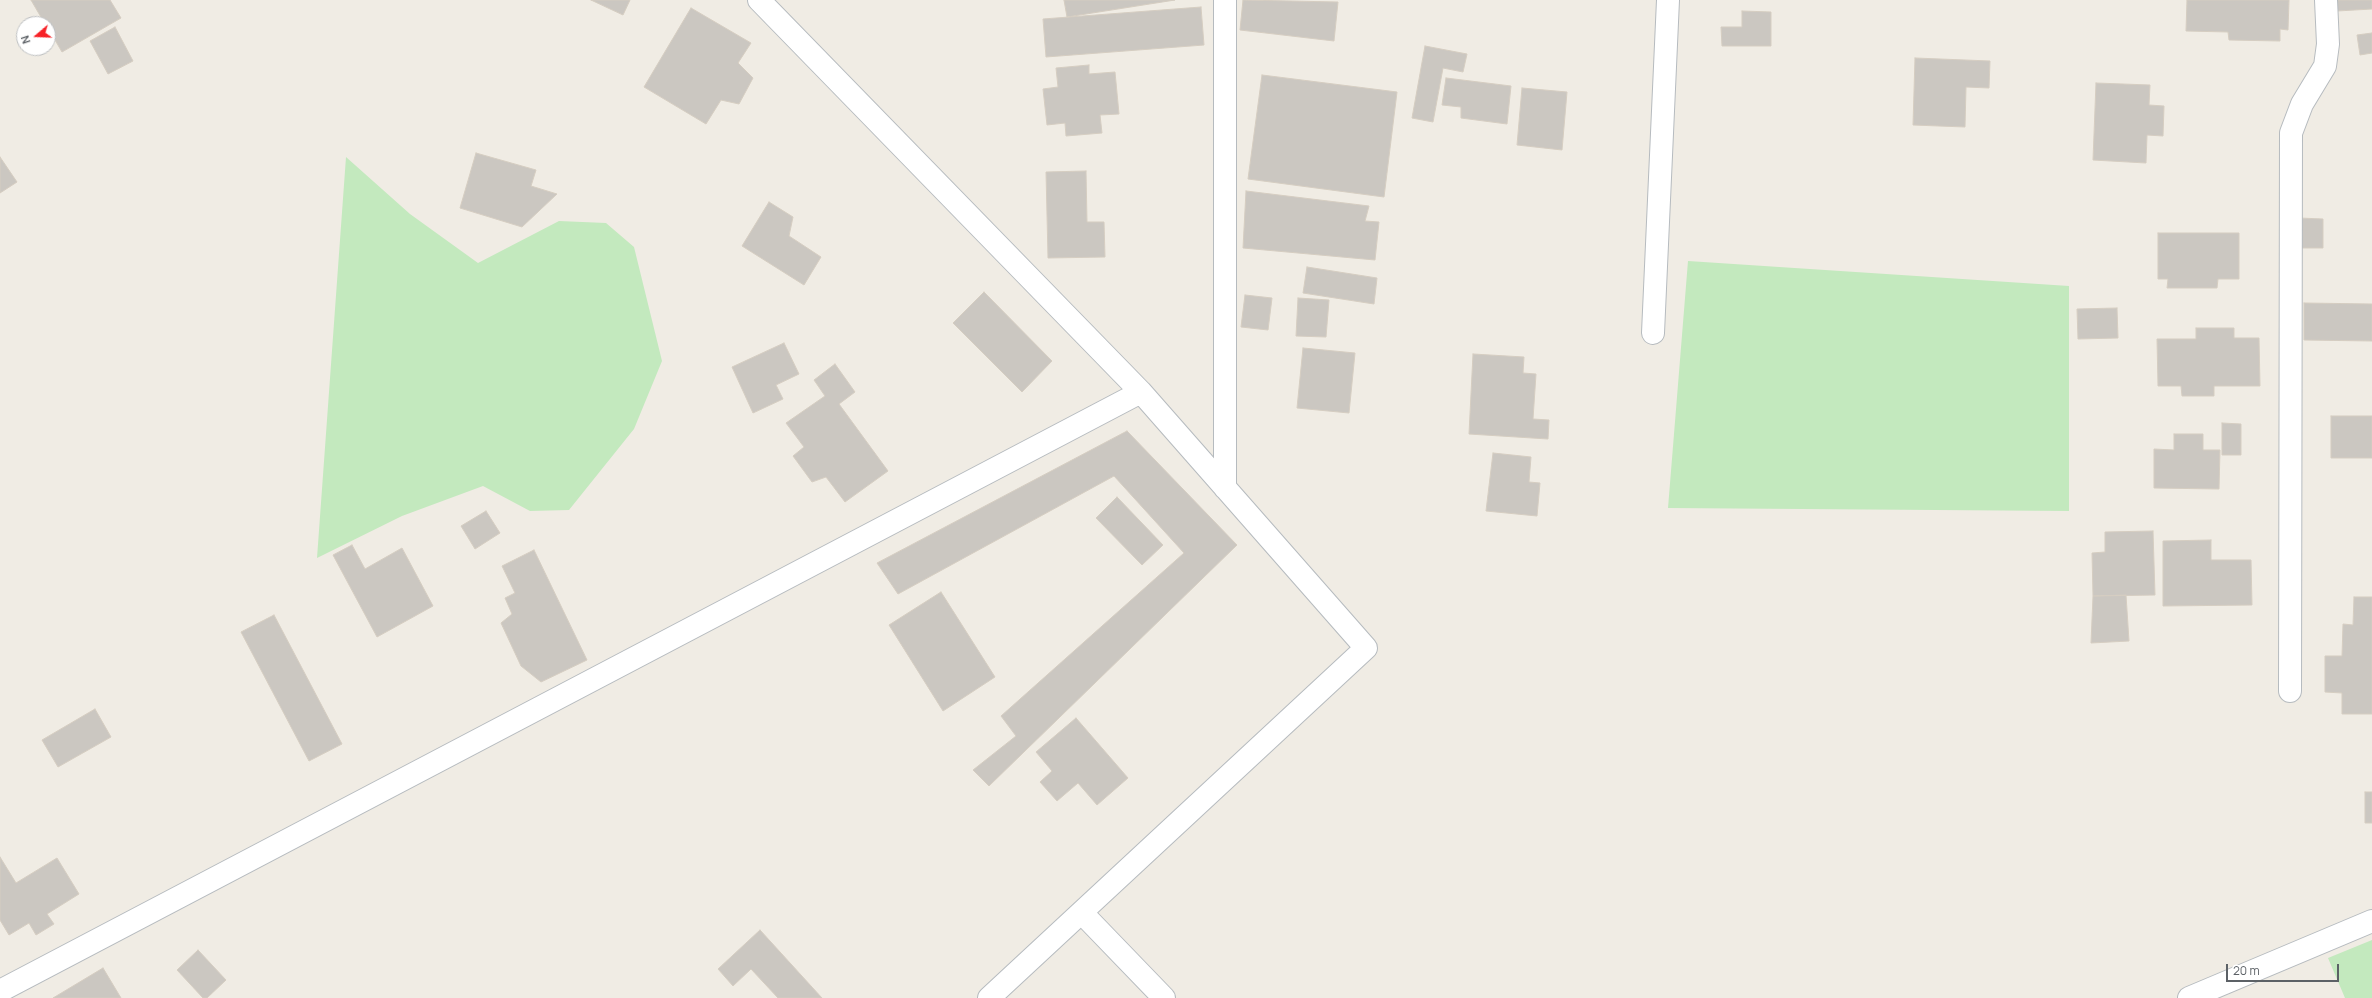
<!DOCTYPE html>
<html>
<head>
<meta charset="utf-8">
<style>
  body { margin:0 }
  #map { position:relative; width:2372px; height:998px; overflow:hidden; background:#f0ece4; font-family:Manrope,sans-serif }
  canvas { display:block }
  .north { position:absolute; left:16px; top:16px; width:40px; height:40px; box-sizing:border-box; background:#fff; border:1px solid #bec0c2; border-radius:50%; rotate:251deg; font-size:11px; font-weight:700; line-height:16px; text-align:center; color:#5c6166 }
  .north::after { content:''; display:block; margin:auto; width:14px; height:18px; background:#f72227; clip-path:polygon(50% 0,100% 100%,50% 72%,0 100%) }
  .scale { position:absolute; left:2226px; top:964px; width:113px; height:18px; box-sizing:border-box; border:2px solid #5c6166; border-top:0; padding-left:5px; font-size:12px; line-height:14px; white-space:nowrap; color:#5c6166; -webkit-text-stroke:3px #fff; paint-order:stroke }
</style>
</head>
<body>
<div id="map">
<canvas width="2372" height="998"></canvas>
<div class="north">N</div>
<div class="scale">20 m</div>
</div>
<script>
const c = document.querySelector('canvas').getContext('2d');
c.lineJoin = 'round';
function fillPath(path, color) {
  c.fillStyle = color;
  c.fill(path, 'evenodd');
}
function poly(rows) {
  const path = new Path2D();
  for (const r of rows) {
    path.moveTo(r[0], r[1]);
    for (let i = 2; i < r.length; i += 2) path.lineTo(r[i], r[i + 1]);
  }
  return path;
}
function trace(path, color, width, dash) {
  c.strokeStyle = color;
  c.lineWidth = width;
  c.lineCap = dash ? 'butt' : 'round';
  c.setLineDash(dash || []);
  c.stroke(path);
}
const green = poly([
  [346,157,410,214,478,263,559,221,606,223,634,247,662,361,634,429,569,510,530,511,483,486,402,516,317,558],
  [1688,261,2069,286,2069,511,1668,508],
  [2372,940,2372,998,2345,998,2328,958]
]);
const building = poly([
  [31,0,110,0,121,18,62,52,48,28,48,24,45,24,31,0],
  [591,0,630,0,623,15,591,0],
  [1064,0,1175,0,1067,17,1064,0],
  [1243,0,1338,2,1334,41,1240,30,1243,0],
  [2187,0,2289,0,2288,30,2280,29,2280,41,2229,40,2228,32,2186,31,2187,0],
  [2337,0,2372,0,2372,9,2337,11,2337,0],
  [1201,7,1204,45,1046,57,1043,19,1201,7],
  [691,8,751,43,738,63,753,78,739,104,721,100,706,124,644,87,691,8],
  [1742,11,1771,12,1771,46,1722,46,1721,27,1742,27,1742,11],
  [115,27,133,61,108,74,90,41,115,27],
  [2372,33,2372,53,2360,55,2357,35,2372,33],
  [1425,46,1467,54,1463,72,1443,68,1433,122,1412,118,1425,46],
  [1915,58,1990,61,1989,88,1966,87,1965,127,1913,125,1915,58],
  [1089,65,1089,74,1115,72,1119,114,1100,115,1102,133,1066,136,1065,123,1047,125,1043,89,1058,87,1056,68,1089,65],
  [1262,75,1397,92,1384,197,1248,179,1262,75],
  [1446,78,1511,86,1507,124,1461,118,1461,107,1442,105,1446,78],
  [2096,83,2150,85,2149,105,2164,106,2163,136,2147,135,2146,163,2093,160,2096,83],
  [1522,88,1567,92,1562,150,1517,145,1522,88],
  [476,153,536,170,531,186,557,194,522,227,460,208,476,153],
  [0,157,17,182,0,193,0,157],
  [1086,171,1087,222,1104,222,1105,257,1048,258,1046,172,1086,171],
  [1246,191,1369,206,1365,221,1379,222,1375,260,1243,248,1246,191],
  [769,202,793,217,789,236,821,257,804,285,742,246,769,202],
  [2299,218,2323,219,2323,248,2299,248,2299,218],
  [2158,233,2239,233,2239,279,2218,279,2217,288,2167,288,2168,279,2158,279,2158,233],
  [1307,267,1377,278,1374,304,1303,293,1307,267],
  [984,292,1052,361,1022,392,953,323,984,292],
  [1245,295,1272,298,1268,330,1241,327,1245,295],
  [1298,298,1329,300,1326,337,1296,336,1298,298],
  [2304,303,2372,304,2372,341,2304,340,2304,303],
  [2117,308,2118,338,2078,339,2077,309,2117,308],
  [2196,328,2234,328,2234,338,2259,338,2260,386,2214,386,2214,396,2182,396,2181,386,2158,386,2157,339,2196,339,2196,328],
  [784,343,799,374,776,385,783,399,753,413,732,367,784,343],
  [1303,348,1355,353,1349,413,1297,408,1303,348],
  [1473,354,1524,357,1523,373,1536,374,1533,419,1549,420,1548,439,1469,434,1473,354],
  [835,364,855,392,839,404,888,471,845,502,826,477,812,482,793,456,804,447,786,423,825,396,814,380,835,364],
  [2331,416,2372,416,2372,458,2331,458,2331,416],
  [2222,423,2241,424,2241,455,2222,455,2222,423],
  [1127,431,1237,545,989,786,973,770,1016,736,1001,716,1184,553,1114,476,898,594,877,563,1127,431],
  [2174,434,2203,434,2203,450,2220,450,2219,489,2154,488,2154,449,2174,450,2174,434],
  [1493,453,1531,457,1529,482,1540,483,1537,516,1486,511,1493,453],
  [1117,497,1163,545,1142,565,1096,518,1117,497],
  [486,511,500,533,475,549,461,526,486,511],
  [2153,531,2155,595,2093,596,2092,553,2105,552,2105,532,2153,531],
  [2211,540,2211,560,2251,560,2252,605,2163,606,2163,541,2211,540],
  [352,545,365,569,402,548,433,606,377,637,333,555,352,545],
  [534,550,587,660,541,682,521,666,501,623,512,614,505,598,515,593,502,566,534,550],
  [941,592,995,677,943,711,889,625,941,592],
  [2126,595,2129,641,2091,643,2093,596,2126,595],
  [2354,597,2372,597,2372,714,2342,714,2342,693,2325,692,2325,656,2342,656,2343,624,2353,625,2354,597],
  [274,615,342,744,309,761,241,632,274,615],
  [95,709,111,737,58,767,42,740,95,709],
  [1076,718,1128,778,1097,805,1078,783,1057,801,1040,782,1052,771,1036,752,1076,718],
  [2365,792,2372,792,2372,823,2365,823,2365,792],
  [0,857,16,883,57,858,79,894,47,914,54,924,36,935,29,923,9,935,0,920,0,857],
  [760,930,822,998,778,998,751,969,733,986,718,969,760,930],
  [198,950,226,980,207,998,203,998,177,970,198,950],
  [103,968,121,998,53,998,103,968]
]);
const minor = poly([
  [759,0,1141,392,1366,648,989,998],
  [1225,0,1225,488],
  [1653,333,1668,0],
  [2290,691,2291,133,2302,104,2325,66,2328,44,2326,0],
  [1082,913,1164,998],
  [0,991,1141,392],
  [2189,998,2372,921]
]);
fillPath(green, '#c3e9be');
fillPath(building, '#cbc7c1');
trace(building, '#d5cdc1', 1);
trace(minor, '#b6bbbf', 24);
trace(minor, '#fff', 22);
</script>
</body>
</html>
